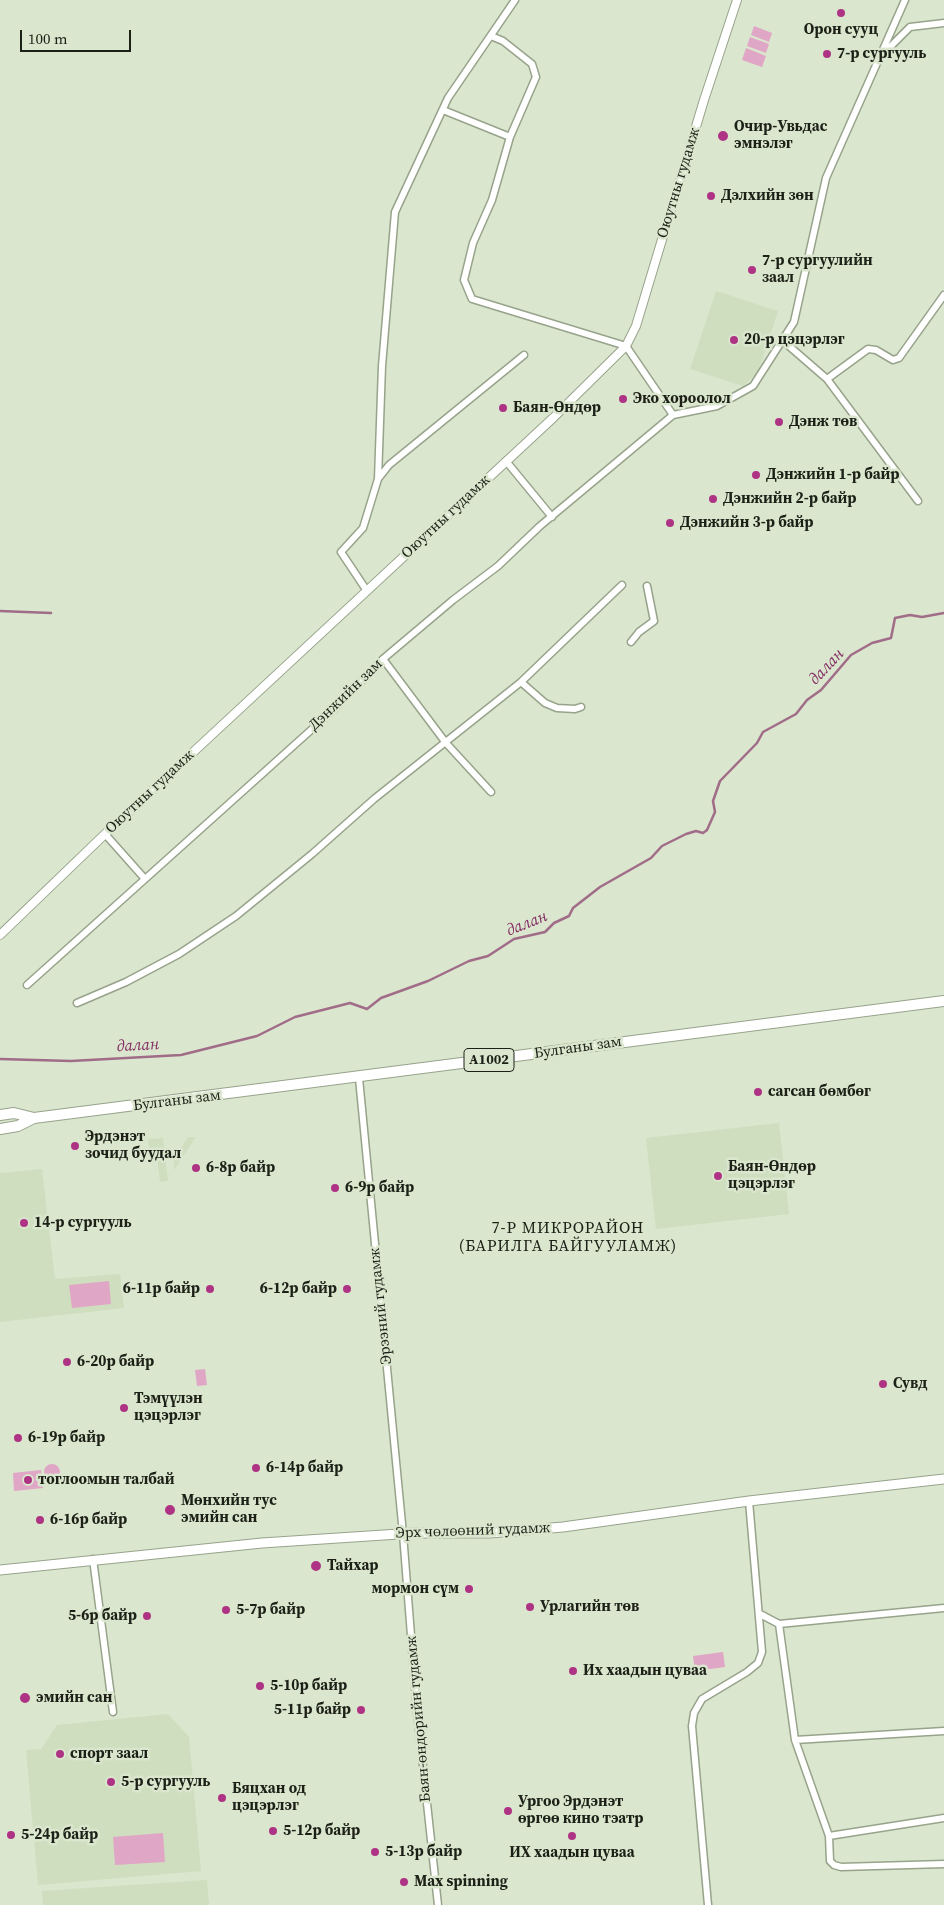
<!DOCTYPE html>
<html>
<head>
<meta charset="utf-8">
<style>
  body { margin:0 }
  #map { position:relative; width:944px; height:1905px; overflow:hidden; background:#dae6cd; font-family:"Source Serif 4",serif }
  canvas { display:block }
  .scale { position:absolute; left:20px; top:30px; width:111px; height:22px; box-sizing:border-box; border:2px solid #1c2017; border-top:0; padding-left:6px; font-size:15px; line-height:18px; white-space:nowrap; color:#1c2017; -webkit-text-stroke:4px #dae6cd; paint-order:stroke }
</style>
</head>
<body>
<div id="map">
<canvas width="944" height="1905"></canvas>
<div class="scale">100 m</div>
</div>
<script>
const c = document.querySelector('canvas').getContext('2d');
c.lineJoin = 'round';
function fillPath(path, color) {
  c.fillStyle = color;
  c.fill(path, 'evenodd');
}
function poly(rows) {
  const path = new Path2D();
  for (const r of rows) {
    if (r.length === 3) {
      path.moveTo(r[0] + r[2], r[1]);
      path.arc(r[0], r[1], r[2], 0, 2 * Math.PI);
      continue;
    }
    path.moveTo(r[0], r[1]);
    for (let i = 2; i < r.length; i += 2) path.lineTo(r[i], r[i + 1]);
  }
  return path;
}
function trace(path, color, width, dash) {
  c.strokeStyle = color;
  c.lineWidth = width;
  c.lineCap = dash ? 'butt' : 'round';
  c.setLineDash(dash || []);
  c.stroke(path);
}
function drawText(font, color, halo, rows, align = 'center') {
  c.font = font + ' "Source Serif 4",serif';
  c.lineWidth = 5;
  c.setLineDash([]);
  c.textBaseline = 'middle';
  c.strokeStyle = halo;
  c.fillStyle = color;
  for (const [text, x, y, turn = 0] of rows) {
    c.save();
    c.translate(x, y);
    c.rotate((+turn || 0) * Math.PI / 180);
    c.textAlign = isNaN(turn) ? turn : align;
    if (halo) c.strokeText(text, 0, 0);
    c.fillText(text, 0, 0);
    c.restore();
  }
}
const built = poly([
  [716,291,778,311,758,372,743,386,690,369],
  [779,1123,789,1214,656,1229,646,1138],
  [188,1137,196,1137,174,1170,174,1159],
  [163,1138,168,1181,160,1182,157,1154,150,1155,148,1139],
  [42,1169,55,1279,120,1274,124,1308,0,1322,0,1173],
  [168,1714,189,1737,201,1871,38,1885,26,1750,41,1749,57,1725],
  [207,1880,209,1905,43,1905,42,1891]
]);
const green = poly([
  [754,26,772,33,769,42,751,35],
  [750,37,769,44,766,53,747,46],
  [746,48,766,56,762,67,742,60],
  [109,1281,111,1304,72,1308,69,1285],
  [205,1369,207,1385,197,1386,195,1370],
  [52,1472,8],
  [41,1470,43,1488,14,1491,13,1473],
  [723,1652,725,1667,695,1671,693,1656],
  [163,1833,165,1862,115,1865,113,1837]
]);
const stream = poly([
  [0,611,51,613],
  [0,1059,71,1061,181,1055,257,1036,295,1017,350,1003,367,1009,381,998,428,981,469,961,488,956,514,939,545,932,554,923,569,916,573,908,600,887,651,858,662,846,686,834,696,831,703,833,707,830,715,812,713,801,720,781,757,743,763,732,796,714,807,700,821,690,851,655,872,643,891,638,895,618,910,615,922,617,944,613]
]);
const minor = poly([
  [491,36,503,41,532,64,536,77,510,137,492,200,473,243,464,280,472,299,626,346,673,415,717,406,753,386,794,322,826,178,905,0],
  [884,53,910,27,944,23],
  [443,110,510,137],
  [782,340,827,379,918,501],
  [827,379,868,349,876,350,893,360,899,358,944,295],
  [506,461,552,517],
  [378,479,389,465,524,355],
  [367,591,341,552,363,528,378,479,382,366,395,212,448,98,515,0],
  [631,642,639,632,654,621,647,586],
  [383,659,446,743,491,792],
  [521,682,545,703,557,708,575,709,581,707],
  [105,834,145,879],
  [27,985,330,713,383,659,453,600,498,566,540,526,673,415],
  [77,1003,126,982,179,954,236,916,312,854,374,799,521,682,622,585],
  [359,1078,403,1534,417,1711,438,1905],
  [93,1559,113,1712],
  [760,1614,779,1624,944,1608],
  [779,1624,795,1740,829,1836,830,1861,834,1865,841,1867,944,1864],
  [795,1740,944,1731],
  [829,1836,944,1818],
  [708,1905,692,1726,694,1713,702,1699,747,1672,758,1663,762,1652,749,1501]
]);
const tertiary = poly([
  [0,935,105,834,553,418,626,346,636,326,704,100,737,0]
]);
const secondary = poly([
  [0,1570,262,1543,414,1533,490,1533,563,1527,749,1501,944,1479]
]);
const trunk = poly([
  [0,1115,14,1113,34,1118],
  [0,1129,18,1126,34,1118,944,1001]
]);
const markers = [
  [841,13,5,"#ae3385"],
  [827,54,5,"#ae3385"],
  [723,136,6,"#ae3385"],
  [711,196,5,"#ae3385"],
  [752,270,5,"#ae3385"],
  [734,340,5,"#ae3385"],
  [623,399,5,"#ae3385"],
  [503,408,5,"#ae3385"],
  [779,422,5,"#ae3385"],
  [756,475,5,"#ae3385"],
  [713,499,5,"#ae3385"],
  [670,523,5,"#ae3385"],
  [758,1092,5,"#ae3385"],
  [75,1146,5,"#ae3385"],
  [196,1168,5,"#ae3385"],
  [718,1176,5,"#ae3385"],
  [335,1188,5,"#ae3385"],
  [24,1223,5,"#ae3385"],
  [210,1289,5,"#ae3385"],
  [347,1289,5,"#ae3385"],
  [67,1362,5,"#ae3385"],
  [883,1384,5,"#ae3385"],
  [124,1408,5,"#ae3385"],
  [18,1438,5,"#ae3385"],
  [256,1468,5,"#ae3385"],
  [28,1480,5,"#ae3385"],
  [170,1510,6,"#ae3385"],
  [40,1520,5,"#ae3385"],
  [316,1566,6,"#ae3385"],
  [469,1589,5,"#ae3385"],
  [530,1607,5,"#ae3385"],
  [226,1610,5,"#ae3385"],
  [147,1616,5,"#ae3385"],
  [573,1671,5,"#ae3385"],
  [260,1686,5,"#ae3385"],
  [25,1698,6,"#ae3385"],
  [361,1710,5,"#ae3385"],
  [60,1754,5,"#ae3385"],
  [111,1782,5,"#ae3385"],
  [222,1798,5,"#ae3385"],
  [508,1811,5,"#ae3385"],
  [273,1831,5,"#ae3385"],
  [11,1835,5,"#ae3385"],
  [572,1836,5,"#ae3385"],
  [375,1852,5,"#ae3385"],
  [404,1882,5,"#ae3385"]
];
const shields = [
  [489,1060,50]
];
const shieldNames = [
  ["A1002",489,1060]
];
const poiNames = [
  ["Орон сууц",841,30,"center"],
  ["7-р сургууль",837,54],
  ["Oчир-Увьдас",734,127],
  ["эмнэлэг",734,144],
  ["Дэлхийн зөн",721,196],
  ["7-р сургуулийн",762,261],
  ["заал",762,278],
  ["20-р цэцэрлэг",744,340],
  ["Эко хороолол",633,399],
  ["Баян-Өндөр",513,408],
  ["Дэнж төв",789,422],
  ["Дэнжийн 1-р байр",766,475],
  ["Дэнжийн 2-р байр",723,499],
  ["Дэнжийн 3-р байр",680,523],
  ["сагсан бөмбөг",768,1092],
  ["Эрдэнэт",85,1137],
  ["зочид буудал",85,1154],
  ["Баян-Өндөр",728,1167],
  ["цэцэрлэг",728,1184],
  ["6-8р байр",206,1168],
  ["6-9р байр",345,1188],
  ["14-р сургууль",34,1223],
  ["6-11р байр",200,1289,"right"],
  ["6-12р байр",337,1289,"right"],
  ["6-20р байр",77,1362],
  ["Сувд",893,1384],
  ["Тэмүүлэн",134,1399],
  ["цэцэрлэг",134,1416],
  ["6-19р байр",28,1438],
  ["6-14р байр",266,1468],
  ["тоглоомын талбай",38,1480],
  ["Мөнхийн тус",181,1501],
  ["эмийн сан",181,1518],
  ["6-16р байр",50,1520],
  ["Тайхар",327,1566],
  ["мормон сүм",459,1589,"right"],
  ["Урлагийн төв",540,1607],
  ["5-7р байр",236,1610],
  ["5-6р байр",137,1616,"right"],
  ["Их хаадын цуваа",583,1671],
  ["5-10р байр",270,1686],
  ["эмийн сан",36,1698],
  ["5-11р байр",351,1710,"right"],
  ["спорт заал",70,1754],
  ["5-р сургууль",121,1782],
  ["Бяцхан од",232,1789],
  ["цэцэрлэг",232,1806],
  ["Ургоо Эрдэнэт",518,1802],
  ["өргөө кино тэатр",518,1819],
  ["5-12р байр",283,1831],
  ["5-24р байр",21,1835],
  ["5-13р байр",385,1852],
  ["ИХ хаадын цуваа",572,1853,"center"],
  ["Max spinning",414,1882]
];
const streetNames = [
  ["Оюутны гудамж",679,183,-73],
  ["Оюутны гудамж",446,517,-43],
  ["Дэнжийн зам",346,695,-44],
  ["Оюутны гудамж",150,792,-43],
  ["Булганы зам",578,1048,-8],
  ["Булганы зам",177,1101,-7],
  ["Эрээний гудамж",381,1306,-96],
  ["Эрх чөлөөний гудамж",473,1531,-2],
  ["Баян-өндорийн гудамж",419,1719,-95]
];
const waterNames = [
  ["далан",827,667,-47],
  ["далан",527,924,-22],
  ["далан",138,1046,-3]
];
const neighbourhoodNames = [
  ["7-Р МИКРОРАЙОН",568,1229],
  ["(БАРИЛГА БАЙГУУЛАМЖ)",568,1247]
];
fillPath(built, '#cfdebe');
fillPath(green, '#e0a6c6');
trace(stream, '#a06c88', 2.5);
trace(minor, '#97a38b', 9);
trace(tertiary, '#97a38b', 10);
trace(secondary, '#97a38b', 11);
trace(trunk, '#97a38b', 12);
trace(minor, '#fff', 6);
trace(tertiary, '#fff', 8);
trace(secondary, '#fff', 9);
trace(trunk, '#fff', 10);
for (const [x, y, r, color] of markers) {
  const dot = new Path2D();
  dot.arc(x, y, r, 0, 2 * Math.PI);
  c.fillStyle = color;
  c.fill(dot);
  trace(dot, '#dae6cd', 2);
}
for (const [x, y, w] of shields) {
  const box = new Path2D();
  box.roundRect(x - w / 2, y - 11.5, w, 23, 4);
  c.fillStyle = '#dae6cd';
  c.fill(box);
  trace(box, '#1c2017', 1);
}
drawText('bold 14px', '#1c2017', null, shieldNames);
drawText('bold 15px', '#1c2017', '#dae6cd', poiNames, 'left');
drawText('15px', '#1c2017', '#dae6cd', streetNames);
drawText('italic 16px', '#832b64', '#dae6cd', waterNames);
c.letterSpacing = '1px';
drawText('16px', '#1c2017', '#dae6cd', neighbourhoodNames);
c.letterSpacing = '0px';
</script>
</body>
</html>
